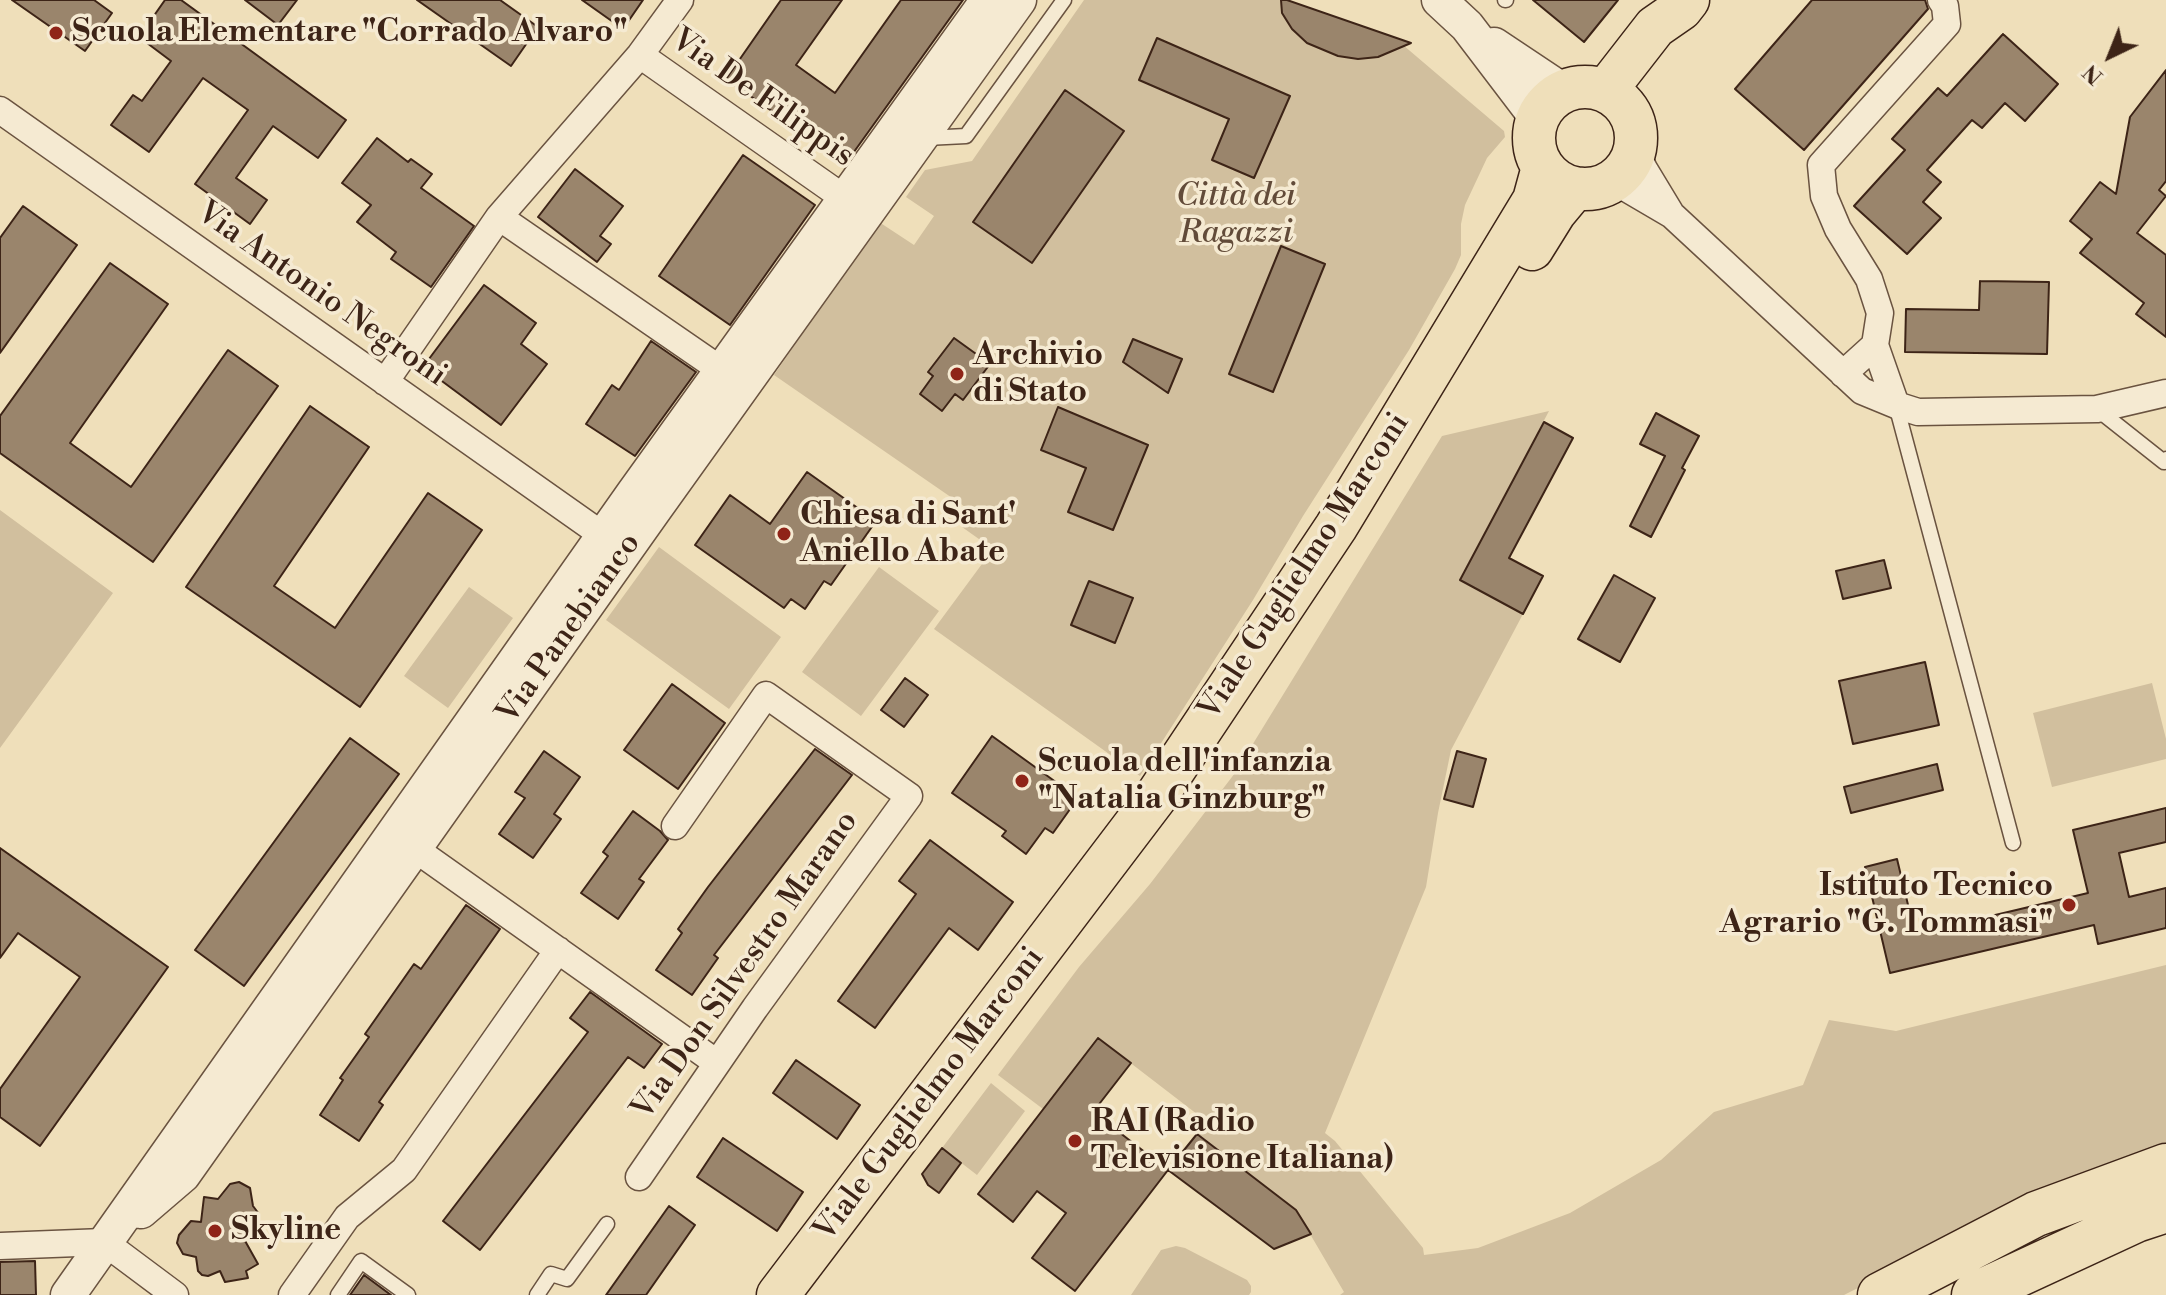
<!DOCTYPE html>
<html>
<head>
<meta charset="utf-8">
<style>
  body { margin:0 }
  #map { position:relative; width:2166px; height:1295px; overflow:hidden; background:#efdfba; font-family:"Libre Bodoni",serif }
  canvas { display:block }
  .north { position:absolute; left:2070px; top:16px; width:80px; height:80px; -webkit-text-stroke:6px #f5ead2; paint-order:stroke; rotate:223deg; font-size:22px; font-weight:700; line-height:32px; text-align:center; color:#3d2417 }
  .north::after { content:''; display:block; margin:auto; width:28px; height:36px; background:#3d2417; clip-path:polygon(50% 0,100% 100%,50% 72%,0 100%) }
</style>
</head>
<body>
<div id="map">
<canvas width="2166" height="1295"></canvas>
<div class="north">N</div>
</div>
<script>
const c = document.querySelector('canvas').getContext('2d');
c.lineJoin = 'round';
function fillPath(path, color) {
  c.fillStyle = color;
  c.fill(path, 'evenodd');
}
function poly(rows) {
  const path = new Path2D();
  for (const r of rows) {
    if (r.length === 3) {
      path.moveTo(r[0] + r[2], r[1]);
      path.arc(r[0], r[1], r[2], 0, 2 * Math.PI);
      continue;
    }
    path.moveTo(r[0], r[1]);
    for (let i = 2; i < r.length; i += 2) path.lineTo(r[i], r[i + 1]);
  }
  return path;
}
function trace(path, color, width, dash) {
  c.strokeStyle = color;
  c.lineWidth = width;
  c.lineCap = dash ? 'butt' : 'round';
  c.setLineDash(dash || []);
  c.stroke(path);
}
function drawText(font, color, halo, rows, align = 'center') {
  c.font = font + ' "Libre Bodoni",serif';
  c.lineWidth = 7;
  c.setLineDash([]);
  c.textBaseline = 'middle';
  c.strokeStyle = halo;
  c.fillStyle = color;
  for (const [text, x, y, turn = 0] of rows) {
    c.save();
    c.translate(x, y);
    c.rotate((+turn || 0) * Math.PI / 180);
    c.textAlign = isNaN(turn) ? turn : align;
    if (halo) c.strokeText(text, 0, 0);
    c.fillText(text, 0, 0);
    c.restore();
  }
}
const green = poly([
  [1084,0,1287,0,1407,42,1403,45,1504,131,1505,137,1487,158,1465,205,1461,224,1461,255,1455,269,1409,350,1303,516,1253,600,1140,776,934,629,993,549,962,527,971,511,774,375,879,222,914,245,934,216,906,197,925,170,972,161],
  [1549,411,1460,579,1523,614,1451,750,1438,813,1426,887,1325,1133,1335,1141,1423,1248,1424,1255,1478,1248,1570,1213,1661,1160,1714,1112,1803,1085,1829,1020,1896,1031,2166,965,2166,1143,2056,1188,1844,1295,1340,1295,1344,1292,1296,1210,1197,1134,1206,1121,1098,1038,1043,1109,998,1075,1079,967,1150,884,1235,773,1442,436],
  [0,510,113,593,0,748],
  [659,547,781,637,729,709,606,620],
  [879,567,939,611,861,716,802,672],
  [469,587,513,618,448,708,404,676],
  [2152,683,2166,739,2166,759,2052,787,2033,713],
  [991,1083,1025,1111,977,1175,942,1148],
  [1176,1246,1185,1248,1247,1280,1251,1286,1251,1292,1249,1295,1131,1295,1161,1250]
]);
const building = poly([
  [12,0,94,0,112,13,85,51,12,0],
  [165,0,181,0,346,120,318,158,273,126,236,178,267,200,250,224,195,184,248,110,203,78,149,152,111,125,133,95,142,101,171,61,139,37,165,0],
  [245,0,297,0,278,25,245,0],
  [417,0,500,0,538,27,511,66,417,0],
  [582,0,643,0,623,29,582,0],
  [781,0,842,0,796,65,835,93,901,0,963,0,846,163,726,79,781,0],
  [1281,0,1287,0,1411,43,1378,57,1358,59,1338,56,1307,43,1292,29,1282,13,1281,0],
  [1533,0,1618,0,1584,42,1533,0],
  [1812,0,1925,0,1928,9,1804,150,1735,89,1812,0],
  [2003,34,2058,84,2025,121,2005,103,1982,128,1972,120,1927,170,1941,182,1923,202,1941,218,1907,254,1854,206,1905,150,1892,139,1938,88,1947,96,2003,34],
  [1157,38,1290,96,1254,178,1212,160,1229,119,1139,80,1157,38],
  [2166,70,2166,181,2159,190,2166,196,2137,233,2166,255,2166,337,2136,314,2144,303,2080,253,2092,239,2070,221,2100,182,2116,194,2130,117,2166,70],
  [1065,90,1124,131,1032,263,973,222,1065,90],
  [377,138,408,162,411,159,432,174,421,188,474,226,431,287,391,259,396,252,357,222,371,205,342,183,377,138],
  [743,155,815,205,730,325,659,276,743,155],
  [575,169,623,206,600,236,611,244,597,262,538,217,575,169],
  [23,206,77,245,0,353,0,238,23,206],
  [1281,246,1325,264,1273,392,1229,374,1281,246],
  [110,263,168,304,70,443,131,487,228,350,278,386,153,562,0,453,0,416,110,263],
  [1980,281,2049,282,2047,354,1905,352,1906,309,1979,310,1980,281],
  [484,285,536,323,521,344,547,364,501,425,423,367,484,285],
  [954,338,990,364,963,400,955,394,942,411,920,394,933,376,928,372,954,338],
  [1133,339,1182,359,1168,393,1123,362,1133,339],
  [651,341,696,372,635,456,586,424,612,385,619,390,651,341],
  [310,406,369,447,274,586,335,628,428,493,482,530,360,707,186,587,310,406],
  [1058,407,1148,445,1113,530,1068,512,1086,468,1041,450,1058,407],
  [1656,413,1699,436,1682,468,1685,470,1651,537,1630,526,1665,456,1640,444,1656,413],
  [1544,422,1573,438,1509,558,1543,576,1523,614,1460,580,1544,422],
  [807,472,876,521,831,585,824,581,805,609,791,599,784,608,695,545,730,495,770,524,807,472],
  [1884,560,1891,588,1843,599,1836,571,1884,560],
  [1614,575,1655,598,1620,662,1578,639,1614,575],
  [1089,581,1133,598,1115,643,1071,625,1089,581],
  [1925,662,1939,725,1853,744,1839,681,1925,662],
  [905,678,928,695,904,727,881,710,905,678],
  [672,684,725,723,678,789,624,750,672,684],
  [992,736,1078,798,1053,833,1045,828,1026,854,1002,836,1006,831,952,793,992,736],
  [350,738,399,774,244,986,195,950,350,738],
  [815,749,852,775,714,955,718,958,692,995,656,970,682,933,678,929,708,887,815,749],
  [544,751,580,777,554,814,561,819,533,858,499,834,525,798,515,792,544,751],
  [1457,751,1486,759,1473,807,1444,799,1457,751],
  [1937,764,1943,790,1851,813,1844,787,1937,764],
  [2166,808,2166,842,2119,853,2129,897,2166,888,2166,928,2098,944,2094,925,1890,973,1865,867,1897,859,1915,934,2088,893,2073,830,2166,808],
  [633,811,660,831,668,840,639,879,644,882,618,919,581,893,608,856,603,852,633,811],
  [930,840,1013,902,978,950,949,928,875,1028,838,1001,916,894,899,881,930,840],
  [0,848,168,967,40,1146,0,1117,0,1089,80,977,18,933,0,958,0,848],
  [466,905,500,929,379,1102,383,1105,359,1141,320,1115,343,1080,340,1078,369,1037,365,1034,414,964,421,969,466,905],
  [590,992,662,1044,644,1068,628,1057,480,1250,443,1221,588,1032,570,1018,590,992],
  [1098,1038,1131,1063,1093,1112,1168,1170,1075,1291,1032,1258,1066,1213,1037,1191,1013,1222,978,1194,1098,1038],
  [796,1060,860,1105,837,1139,773,1093,796,1060],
  [1197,1134,1296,1210,1311,1234,1274,1249,1168,1170,1197,1134],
  [723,1138,803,1192,777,1231,697,1177,723,1138],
  [942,1148,961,1163,939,1193,928,1185,922,1174,942,1148],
  [239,1182,250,1188,253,1206,259,1214,244,1239,258,1264,246,1271,248,1278,225,1282,220,1271,208,1276,202,1275,198,1271,196,1257,183,1254,177,1243,179,1235,191,1221,201,1222,204,1197,218,1199,230,1184,239,1182],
  [669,1206,695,1225,646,1295,606,1295,669,1206],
  [35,1261,36,1295,0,1295,0,1262,35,1261],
  [364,1275,391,1295,350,1295,364,1275]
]);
const service = poly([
  [1505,0,1506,0],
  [926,138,966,136,1064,0],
  [1896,405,2013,843],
  [2097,409,2164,462,2166,459],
  [338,1295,361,1261,408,1295],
  [537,1295,551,1274,567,1279,607,1224]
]);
const minor = poly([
  [640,55,844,198],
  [0,110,618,546],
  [1635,150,1644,169,1670,212],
  [1614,181,1672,215,1862,391,1896,405,1918,412,2097,409,2166,393],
  [499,217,721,370],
  [1875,345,1896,405],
  [1843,374,1875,345,1880,313,1869,279,1838,229,1824,196,1821,165,1947,24,1945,6,1941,0],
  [385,382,499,217,640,55,680,0],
  [415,849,717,1063],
  [639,1177,755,1008,909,796,766,695,675,826],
  [0,1246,104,1242,175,1295],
  [292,1295,347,1217,404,1170,558,950]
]);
const tertiary = poly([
  [1439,0,1467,26,1537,118],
  [1494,45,1563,91],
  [141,1211,183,1175,654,510,1019,0],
  [68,1295,633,494,988,0]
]);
const primary = poly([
  [1585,138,51],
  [1606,90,1655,27,1681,9,1688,0],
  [1532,249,1555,212,1575,188],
  [778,1295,1155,798,1336,527,1534,200,1543,167]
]);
const motorway = poly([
  [1880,1295,2036,1214,2166,1166],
  [1974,1295,2136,1220,2166,1210]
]);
const markers = [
  [56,33,8,"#8f2418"],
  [957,374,8,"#8f2418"],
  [784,534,8,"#8f2418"],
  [1022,781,8,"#8f2418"],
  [2069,905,8,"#8f2418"],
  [1075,1141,8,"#8f2418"],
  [215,1231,8,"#8f2418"]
];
const poiNames = [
  ["Scuola Elementare \"Corrado Alvaro\"",72,33],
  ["Archivio",973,356],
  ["di Stato",973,393],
  ["Chiesa di Sant'",800,516],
  ["Aniello Abate",800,553],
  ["Scuola dell'infanzia",1038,763],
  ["\"Natalia Ginzburg\"",1038,800],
  ["Istituto Tecnico",2053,887,"right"],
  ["Agrario \"G. Tommasi\"",2053,924,"right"],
  ["RAI (Radio",1091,1123],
  ["Televisione Italiana)",1091,1160],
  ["Skyline",231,1231]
];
const streetNames = [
  ["Via De Filippis",762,99,35],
  ["Via Antonio Negroni",321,295,35],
  ["Viale Guglielmo Marconi",1305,567,-57],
  ["Via Panebianco",570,629,-55],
  ["Via Don Silvestro Marano",746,966,-55],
  ["Viale Guglielmo Marconi",930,1095,-53]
];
const parkNames = [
  ["Città dei",1236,197],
  ["Ragazzi",1236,234]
];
fillPath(green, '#d1bf9e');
fillPath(building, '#9a856c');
trace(building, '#3d2417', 2);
trace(service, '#6a5340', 17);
trace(minor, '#6a5340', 29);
trace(tertiary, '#6a5340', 37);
trace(primary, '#3d2417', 45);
trace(motorway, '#3d2417', 47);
trace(service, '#f5ead2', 14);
trace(minor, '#f5ead2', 26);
trace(tertiary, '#f5ead2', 34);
trace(primary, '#efdfba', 42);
trace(motorway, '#efdfba', 44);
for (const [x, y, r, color] of markers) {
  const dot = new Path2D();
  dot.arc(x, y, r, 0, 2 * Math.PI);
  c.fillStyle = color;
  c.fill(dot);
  trace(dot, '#f5ead2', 3);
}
drawText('bold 32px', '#3d2417', '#f5ead2', poiNames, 'left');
drawText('32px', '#3d2417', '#f5ead2', streetNames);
drawText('italic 32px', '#624b39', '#f5ead2', parkNames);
</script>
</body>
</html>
